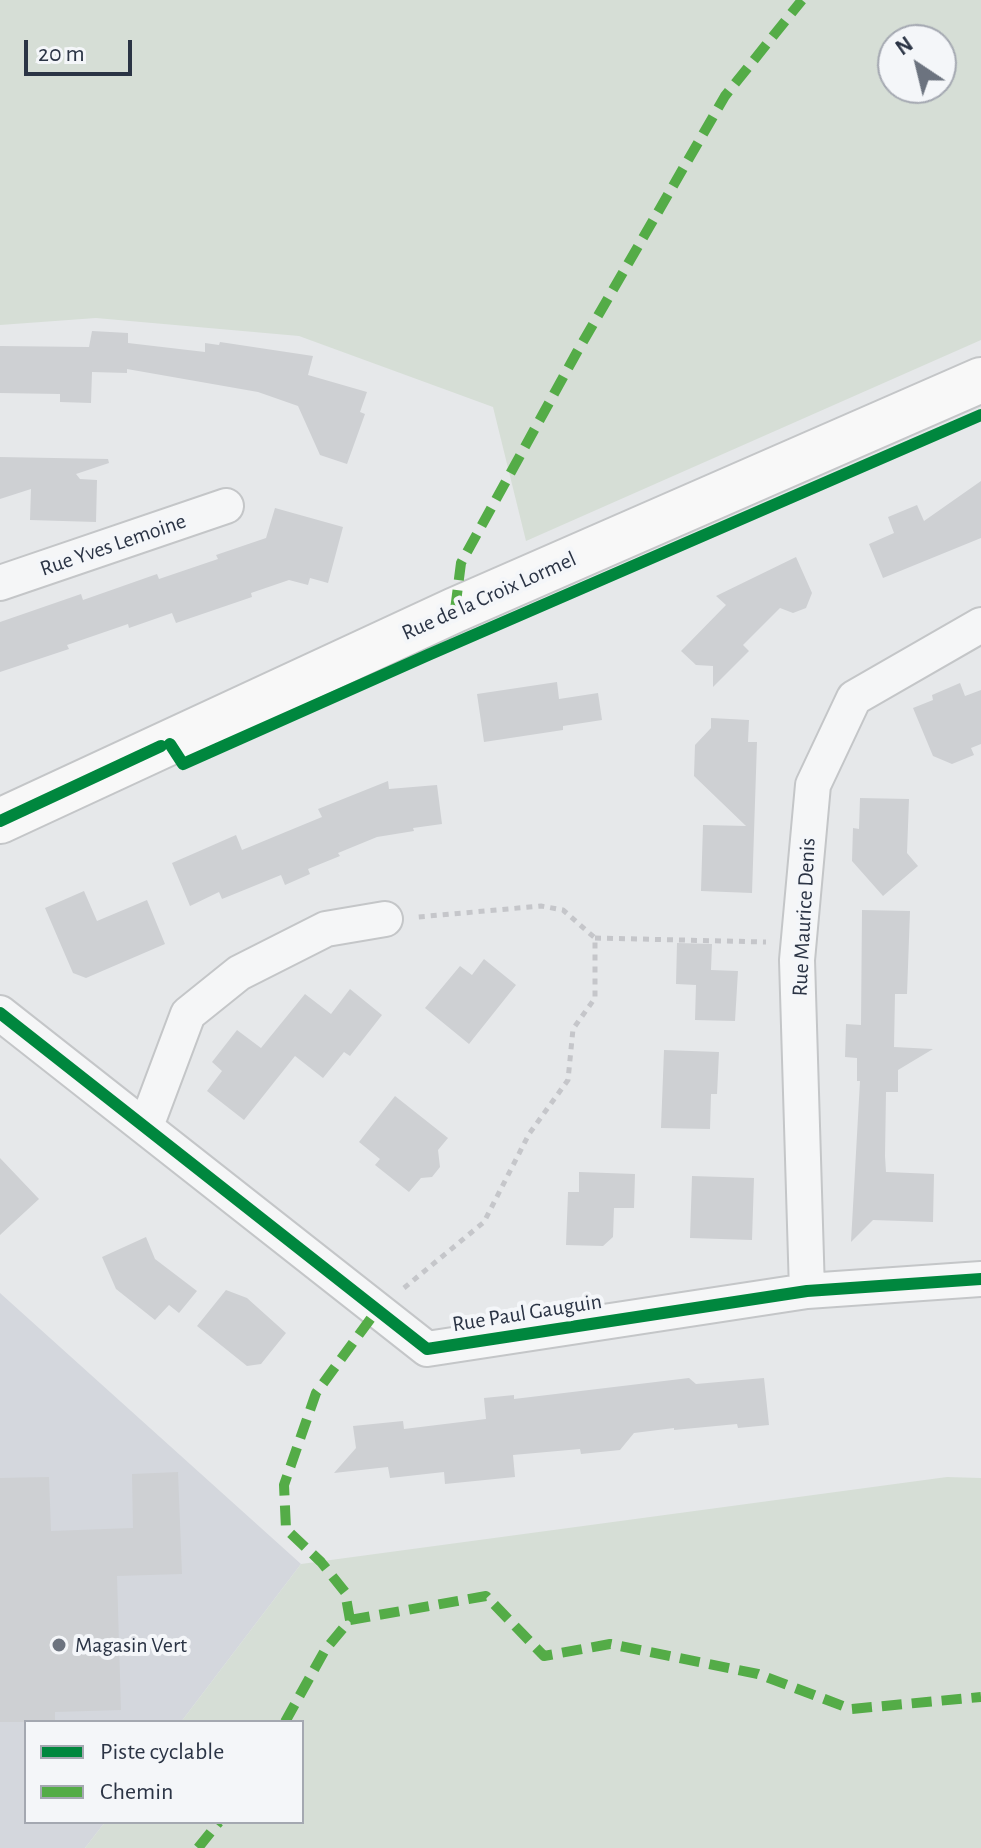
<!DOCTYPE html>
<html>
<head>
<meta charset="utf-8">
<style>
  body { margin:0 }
  #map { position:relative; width:981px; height:1848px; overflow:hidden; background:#e6e8ea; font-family:"Alegreya Sans",sans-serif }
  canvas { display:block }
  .legend { position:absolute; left:24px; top:1720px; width:280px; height:104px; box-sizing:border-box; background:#f4f6f9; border:2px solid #a4a8b1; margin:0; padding:10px 14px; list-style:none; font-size:24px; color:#2b3445 }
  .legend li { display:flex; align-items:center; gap:16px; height:40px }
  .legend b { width:40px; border:2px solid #a4a8b1 }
  .north { position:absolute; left:877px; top:24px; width:80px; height:80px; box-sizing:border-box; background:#f4f6f9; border:2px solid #a4a8b1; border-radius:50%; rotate:325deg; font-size:22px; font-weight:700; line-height:32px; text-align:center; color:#2b3445 }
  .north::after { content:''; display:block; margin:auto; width:28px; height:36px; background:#6c737f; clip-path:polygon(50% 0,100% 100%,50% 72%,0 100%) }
  .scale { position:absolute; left:24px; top:40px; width:108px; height:36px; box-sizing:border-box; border:4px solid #2b3445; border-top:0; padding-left:10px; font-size:24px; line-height:28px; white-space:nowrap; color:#2b3445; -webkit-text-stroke:6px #f4f6f9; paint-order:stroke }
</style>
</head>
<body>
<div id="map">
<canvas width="981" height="1848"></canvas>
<ul class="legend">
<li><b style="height:10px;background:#00873e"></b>Piste cyclable</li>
<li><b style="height:10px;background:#54ac47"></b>Chemin</li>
</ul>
<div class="north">N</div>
<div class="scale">20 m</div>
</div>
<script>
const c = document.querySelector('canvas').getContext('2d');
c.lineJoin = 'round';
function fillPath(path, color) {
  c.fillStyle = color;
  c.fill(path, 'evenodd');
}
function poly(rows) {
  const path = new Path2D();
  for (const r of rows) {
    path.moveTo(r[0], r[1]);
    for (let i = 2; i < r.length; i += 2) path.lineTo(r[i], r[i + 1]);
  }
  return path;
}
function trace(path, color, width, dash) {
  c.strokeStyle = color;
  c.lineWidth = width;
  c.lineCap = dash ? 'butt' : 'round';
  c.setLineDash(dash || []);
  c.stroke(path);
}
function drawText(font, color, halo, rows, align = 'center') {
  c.font = font + ' "Alegreya Sans",sans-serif';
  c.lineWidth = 8;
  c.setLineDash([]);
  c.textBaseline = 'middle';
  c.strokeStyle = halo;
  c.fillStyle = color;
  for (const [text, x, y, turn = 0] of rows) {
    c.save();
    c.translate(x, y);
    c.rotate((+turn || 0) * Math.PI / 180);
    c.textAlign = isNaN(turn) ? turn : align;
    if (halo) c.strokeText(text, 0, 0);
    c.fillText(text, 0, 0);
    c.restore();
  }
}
const built = poly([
  [0,1293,301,1564,181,1722,26,1722,26,1822,105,1822,85,1848,0,1848]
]);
const green = poly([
  [0,0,981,0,981,340,526,541,493,407,299,336,96,318,0,325],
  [941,40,941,88,893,88,893,40],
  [947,1477,981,1478,981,1848,85,1848,105,1822,302,1822,302,1722,181,1722,301,1564]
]);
const building = poly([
  [92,331,128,333,128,343,205,352,205,343,219,345,220,342,313,356,308,375,367,392,360,412,365,414,347,464,320,455,298,406,258,392,127,369,127,373,92,372,91,403,60,402,60,394,0,393,0,346,89,347],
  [0,457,108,459,109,463,76,474,80,479,97,480,96,522,30,520,31,489,0,499],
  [981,481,981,538,883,578,869,544,894,533,888,517,917,505,924,521],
  [275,508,343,527,328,583,310,578,308,585,289,580,251,593,252,597,176,623,172,613,129,628,128,624,67,645,69,649,0,672,0,622,81,594,83,600,157,574,159,579,218,559,216,555,266,538],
  [796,557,812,593,806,608,793,613,780,608,743,645,749,651,713,687,713,666,696,665,681,651,726,605,716,596],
  [557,682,559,699,598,693,602,720,563,726,563,730,484,742,477,694],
  [960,683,965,696,981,690,981,744,971,748,974,755,952,764,933,756,913,708,933,700,932,695],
  [711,718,749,720,748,742,757,742,752,893,701,891,703,825,746,826,694,776,695,745,711,728],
  [388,781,389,789,437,785,442,824,413,828,414,831,377,837,338,853,340,856,308,869,310,874,285,885,281,875,222,899,219,892,190,906,172,863,236,835,242,850,322,817,318,809],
  [860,798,909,799,907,853,918,866,883,896,852,861,853,828,859,829],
  [84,891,97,921,147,900,165,944,86,978,73,973,45,908],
  [862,910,910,911,907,994,895,994,894,1047,933,1049,898,1070,898,1092,886,1092,885,1156,886,1172,934,1174,933,1222,873,1220,851,1242,860,1081,857,1081,857,1058,845,1057,846,1024,861,1025],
  [677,943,712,944,711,970,738,971,735,1021,695,1020,696,985,676,984],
  [484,959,516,985,469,1044,425,1008,460,966,472,975],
  [350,989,382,1015,350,1056,344,1052,323,1078,295,1056,244,1120,207,1091,222,1071,212,1062,237,1030,261,1048,305,994,331,1014],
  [664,1050,719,1052,717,1094,711,1094,710,1129,661,1128],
  [395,1096,448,1138,438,1150,440,1167,432,1177,421,1178,409,1192,375,1165,380,1159,359,1142],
  [0,1158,39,1199,0,1235],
  [579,1172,635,1174,634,1208,614,1208,613,1237,603,1246,566,1245,568,1192,579,1192],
  [692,1176,754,1178,752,1240,690,1238],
  [146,1237,155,1259,197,1291,179,1313,169,1305,155,1320,116,1289,102,1257],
  [226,1290,247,1298,286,1333,261,1364,247,1366,197,1326],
  [689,1378,696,1384,764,1378,769,1425,738,1428,737,1424,674,1430,674,1428,634,1433,620,1450,581,1454,580,1449,513,1455,515,1477,445,1484,444,1472,390,1478,388,1467,334,1473,356,1448,353,1426,403,1421,404,1429,486,1419,484,1398,514,1395,514,1399],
  [178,1472,182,1574,117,1576,121,1710,55,1712,55,1722,0,1722,0,1478,49,1477,51,1531,133,1528,132,1474]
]);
const path = poly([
  [595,938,766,942],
  [404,1288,484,1222,529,1134,568,1080,573,1029,595,998,595,938,563,910,541,906,418,917]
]);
const street = poly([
  [0,583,226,506],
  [0,1013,427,1349,807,1291,981,1279],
  [146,1126,188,1014,239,973,326,929,385,919],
  [807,1291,797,960,813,785,854,698,981,625]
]);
const secondary = poly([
  [0,821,455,610,981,380]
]);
const quiet = poly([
  [455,610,461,563,577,352,725,96,802,0],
  [350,1620,486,1596,544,1656,610,1644,758,1674,851,1709,981,1697],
  [285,1722,325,1650,350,1620,345,1592,321,1562,286,1529,284,1485,316,1393,377,1310],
  [198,1848,219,1822]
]);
const cycleway = poly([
  [170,744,183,764,428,655,981,415],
  [0,821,161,746],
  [0,1013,427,1349,807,1291,981,1279]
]);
const markers = [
  [59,1645,8,"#6c737f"]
];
const streetNames = [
  ["Rue Yves Lemoine",113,545,-19],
  ["Rue de la Croix Lormel",489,596,-24],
  ["Rue Maurice Denis",804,917,-87],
  ["Rue Paul Gauguin",527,1313,-9]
];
const poiNames = [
  ["Magasin Vert",75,1645]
];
fillPath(built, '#d4d7dd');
fillPath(green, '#d6ded6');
fillPath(building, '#ced0d3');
trace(street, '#c4c6c8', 38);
trace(secondary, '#c4c6c8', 48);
trace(path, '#c5c6ca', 5, [6, 6]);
trace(street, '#f5f6f7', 34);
trace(secondary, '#f8f8f8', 44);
trace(quiet, '#54ac47', 10, [20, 10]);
trace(cycleway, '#00873e', 12);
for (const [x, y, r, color] of markers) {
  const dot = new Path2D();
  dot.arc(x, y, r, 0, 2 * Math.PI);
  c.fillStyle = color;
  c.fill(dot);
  trace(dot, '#f4f6f9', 3);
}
drawText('22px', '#2b3445', '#f4f6f9', streetNames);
drawText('22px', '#2b3445', '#f4f6f9', poiNames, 'left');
</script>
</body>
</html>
